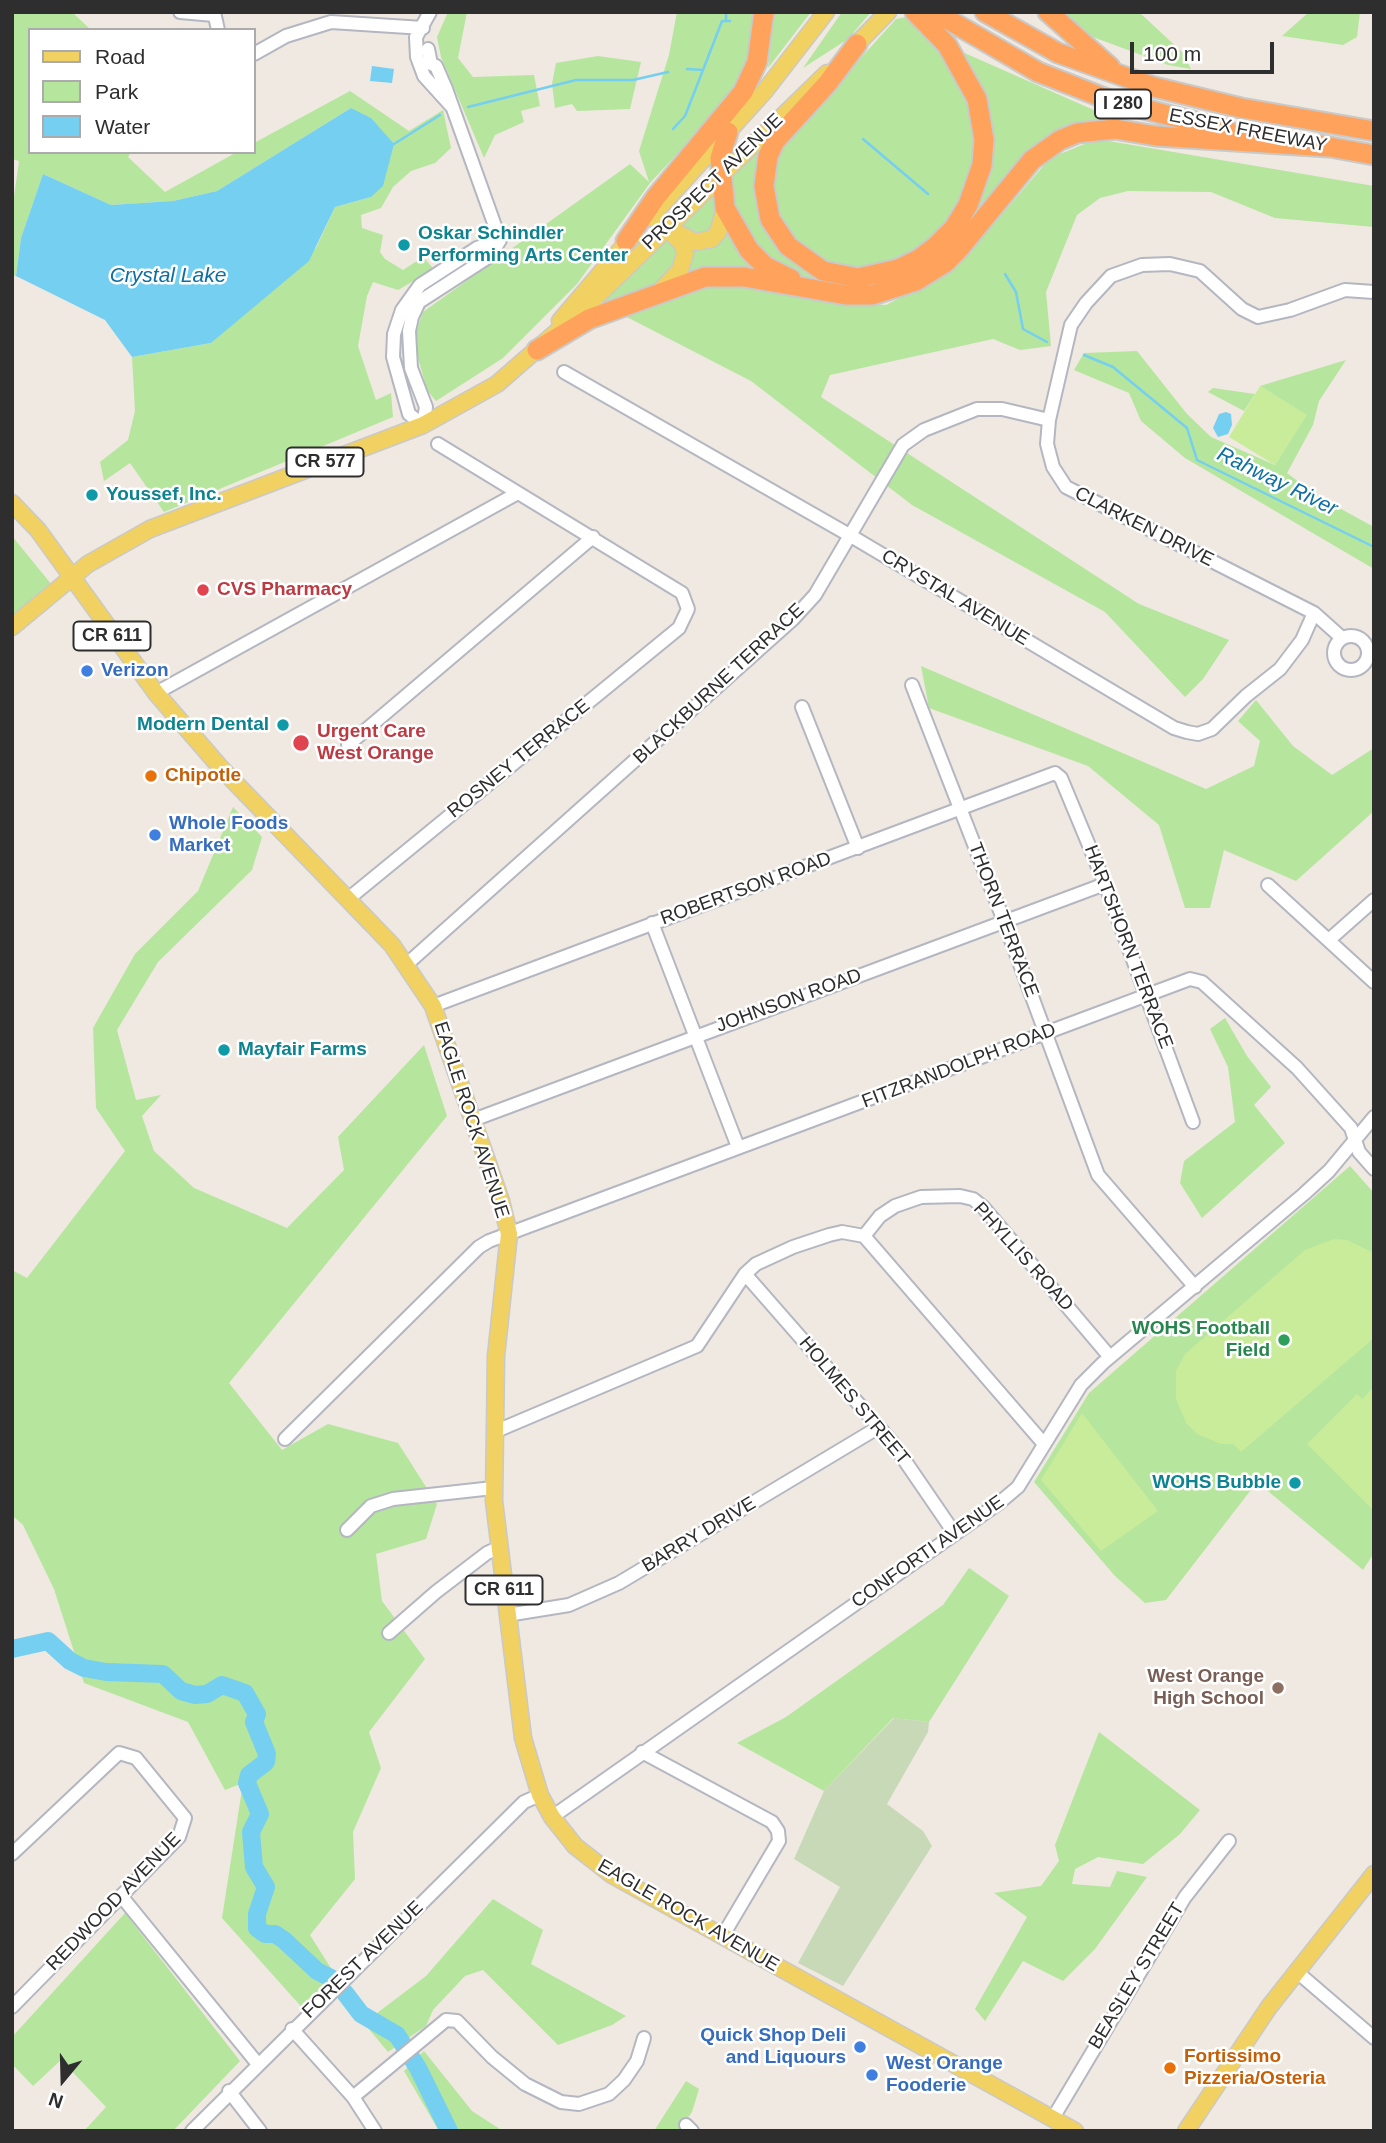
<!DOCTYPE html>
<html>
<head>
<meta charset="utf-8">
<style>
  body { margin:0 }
  #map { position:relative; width:1386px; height:2143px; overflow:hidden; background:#efe9e1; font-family:Arial,sans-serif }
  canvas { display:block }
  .frame { position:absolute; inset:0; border:14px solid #2e2e2e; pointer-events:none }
  .legend { position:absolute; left:28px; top:28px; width:228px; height:126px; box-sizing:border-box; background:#fff; border:2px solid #ababab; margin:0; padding:9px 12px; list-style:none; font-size:21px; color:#2e2e2e }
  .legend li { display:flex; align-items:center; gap:14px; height:35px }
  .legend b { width:35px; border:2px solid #ababab }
  .north { position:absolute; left:28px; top:2045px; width:70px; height:70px; -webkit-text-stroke:5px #fff; paint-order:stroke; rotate:199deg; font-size:19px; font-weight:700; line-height:28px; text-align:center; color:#2e2e2e }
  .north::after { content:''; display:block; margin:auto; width:24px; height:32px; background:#2e2e2e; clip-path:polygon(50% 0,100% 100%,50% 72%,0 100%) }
  .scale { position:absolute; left:1130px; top:42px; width:144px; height:32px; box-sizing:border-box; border:4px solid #2e2e2e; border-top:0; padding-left:9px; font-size:21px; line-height:24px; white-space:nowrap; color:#2e2e2e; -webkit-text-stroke:5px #fff; paint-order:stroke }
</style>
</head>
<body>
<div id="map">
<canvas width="1386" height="2143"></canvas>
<div class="frame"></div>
<ul class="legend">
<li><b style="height:9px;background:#f2d163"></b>Road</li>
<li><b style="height:19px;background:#b6e59e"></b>Park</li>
<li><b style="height:19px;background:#75cff0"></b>Water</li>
</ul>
<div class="north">N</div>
<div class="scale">100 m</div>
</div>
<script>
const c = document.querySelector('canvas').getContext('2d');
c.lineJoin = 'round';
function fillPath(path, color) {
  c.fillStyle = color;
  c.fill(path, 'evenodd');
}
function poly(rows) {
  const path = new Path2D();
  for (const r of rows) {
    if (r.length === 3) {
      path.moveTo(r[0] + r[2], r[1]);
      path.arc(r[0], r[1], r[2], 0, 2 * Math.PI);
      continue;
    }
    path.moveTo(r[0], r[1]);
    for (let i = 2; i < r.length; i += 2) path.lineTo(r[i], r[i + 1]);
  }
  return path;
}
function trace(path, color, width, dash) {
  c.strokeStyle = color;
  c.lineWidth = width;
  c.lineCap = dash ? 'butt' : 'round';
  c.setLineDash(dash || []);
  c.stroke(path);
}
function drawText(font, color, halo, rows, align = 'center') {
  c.font = font + ' Arial,sans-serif';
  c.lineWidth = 5;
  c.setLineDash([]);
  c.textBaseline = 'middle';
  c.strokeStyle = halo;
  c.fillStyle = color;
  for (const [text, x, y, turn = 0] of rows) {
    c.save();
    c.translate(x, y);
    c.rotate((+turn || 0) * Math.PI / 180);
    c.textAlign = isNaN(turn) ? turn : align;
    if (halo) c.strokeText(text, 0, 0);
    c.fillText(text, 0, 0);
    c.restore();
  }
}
const green = poly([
  [12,12,72,12,91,30,30,30,30,152,131,152,128,157,165,192,237,152,254,152,254,143,350,91,409,131,443,110,451,148,435,163,411,171,393,187,381,208,361,215,362,228,383,235,380,252,385,259,403,270,423,257,434,269,398,290,373,282,367,296,358,346,376,400,391,393,393,417,164,512,130,463,104,481,100,462,128,440,135,411,132,357,211,343,316,248,335,207,371,197,351,108,217,191,173,201,111,205,43,174,21,238,16,276,12,275,12,211,19,161,12,159],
  [448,12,467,12,458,58,473,77,534,75,540,106,521,111,524,122,495,135,484,158,441,57,437,37],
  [677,12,758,12,749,58,731,96,650,183,577,284,503,358,436,401,427,390,413,340,423,312,630,164,649,182,639,151,669,55],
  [773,12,811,12,768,68,774,16],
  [842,12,871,12,848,39,803,68],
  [1063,12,1139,12,1182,52,1191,69,1168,65,1093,37],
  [1309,12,1360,12,1357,37,1343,45,1282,36],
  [906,17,953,68,974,119,972,173,955,209,919,252,892,261,849,269,816,259,786,236,768,198,773,155,896,19],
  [960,51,1130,126,1074,127,970,224,990,162],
  [598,56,641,62,630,109,577,111,572,104,555,108,552,84,556,63],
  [771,136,764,223,847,291,799,277,764,255,739,224,726,185],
  [1097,139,1374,186,1374,227,1275,218,1211,192,1128,191,1100,198,1077,215,1046,292,1051,346,1020,350,993,339,830,375,821,397,1139,604,1229,640,1203,679,1185,697,1105,612,912,505,751,381,619,313,726,280,811,298,886,305,957,267,1050,158],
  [713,193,718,205,717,223,707,235,682,232,682,225],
  [728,234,742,253,770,276,687,276,692,259,689,247,712,248],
  [666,241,676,248,680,262,654,289,598,307],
  [1137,351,1187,414,1211,437,1275,465,1306,415,1260,386,1346,360,1319,401,1313,425,1287,473,1319,497,1374,527,1374,569,1185,458,1141,421,1129,393,1074,370,1084,353],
  [1213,388,1255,394,1244,411,1208,392],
  [12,536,56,590,12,624],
  [921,666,1206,789,1254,766,1260,741,1238,721,1256,700,1293,746,1332,775,1374,748,1374,811,1296,881,1224,850,1210,908,1185,908,1159,825,1088,766,929,708],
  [233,807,262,837,252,870,158,962,117,1030,136,1100,161,1095,142,1116,154,1151,194,1188,287,1228,344,1170,338,1137,424,1045,447,1116,229,1383,282,1450,328,1424,398,1443,437,1504,426,1539,376,1554,382,1601,425,1659,369,1732,381,1768,353,1832,355,1879,310,1935,339,1981,306,2012,222,1918,243,1783,225,1790,188,1722,84,1683,54,1589,23,1525,12,1515,12,1270,27,1278,125,1151,96,1108,93,1028,135,954,198,891],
  [1225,1018,1247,1056,1271,1087,1254,1105,1285,1143,1202,1218,1180,1183,1184,1161,1235,1122,1228,1067,1210,1029],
  [1350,1166,1374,1193,1374,1553,1363,1570,1257,1482,1166,1600,1145,1603,1115,1576,1034,1482,1089,1393],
  [969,1568,1009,1596,929,1722,893,1718,824,1791,737,1743,786,1717,943,1605],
  [1099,1732,1200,1810,1180,1834,1143,1864,1098,1857,1075,1869,1072,1884,1110,1887,1117,1871,1147,1877,1095,1949,1063,1981,1023,1961,985,2021,975,2009,1027,1917,994,1893,1041,1886,1059,1861,1055,1845],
  [493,1899,543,1930,531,1964,626,2016,612,2025,558,2045,483,1970,465,1976,433,2010,426,2026,388,2052,364,2023,426,1976],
  [125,1913,240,2061,173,2131,84,2131,106,2107,61,2060,33,2086,12,2064,12,2037],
  [424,2051,472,2111,503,2131,439,2131,404,2071],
  [686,2081,699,2089,692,2112,678,2131,654,2131]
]);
const cemetery = poly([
  [894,1718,929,1722,928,1732,887,1804,923,1831,932,1846,843,1986,798,1963,840,1887,794,1859,824,1791]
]);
const pitch = poly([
  [1260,386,1307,415,1275,465,1229,437],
  [1334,1239,1347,1240,1374,1253,1374,1338,1241,1452,1233,1444,1221,1444,1197,1434,1186,1423,1176,1399,1176,1371,1185,1354,1305,1250],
  [1374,1387,1374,1511,1307,1444,1357,1394,1362,1399],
  [1082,1413,1158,1511,1101,1551,1041,1480]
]);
const water = poly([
  [372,66,394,69,392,83,370,81],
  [351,108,371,118,394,144,383,186,371,197,335,207,309,261,211,343,132,357,105,320,16,276,21,238,43,174,111,205,173,201,217,191],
  [1226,412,1231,414,1232,425,1228,434,1218,437,1213,428,1219,414]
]);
const stream = poly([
  [726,21,726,12],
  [687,69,703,70,722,21,730,21],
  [468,107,576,80,633,80,668,72],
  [673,129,685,116,703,70],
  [863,139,928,194],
  [394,144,440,115],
  [1005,274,1016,292,1023,329,1047,342],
  [1084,355,1113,367,1187,428,1197,460,1374,547]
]);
const river = poly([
  [12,1649,48,1641,70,1661,84,1668,106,1672,163,1674,181,1691,195,1695,207,1694,222,1685,245,1693,257,1714,254,1722,267,1754,266,1762,249,1775,247,1783,260,1814,251,1832,254,1867,266,1887,257,1914,257,1928,265,1934,275,1934,284,1940,317,1971,331,1978],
  [345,1993,361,2014,397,2035,418,2068,449,2131]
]);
const minor = poly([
  [180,12,214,15],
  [214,12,218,30],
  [430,12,416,37,417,57,424,76,452,107],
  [428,49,431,64,436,66,446,89,500,240],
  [254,54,286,36,331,22,423,28],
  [500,240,490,256,419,302,412,317,409,331,411,368,426,407,423,425,409,414,393,357,394,334,402,310,420,285,477,248,500,240],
  [564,372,851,536,1174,728,1187,732,1198,734,1212,729,1246,696,1280,669,1302,640,1314,613],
  [1351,653,17],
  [1342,638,1314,613,1066,487,1053,467,1047,444,1049,420,1071,325,1086,303,1111,276,1142,265,1170,264,1200,271,1242,309,1258,317,1290,310,1345,290,1374,292],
  [912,685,1004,921,1098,1175,1195,1287],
  [156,693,516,494],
  [802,707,858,848],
  [348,745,593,537],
  [1268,885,1374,982],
  [348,899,679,628,688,609,682,593,438,444],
  [652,923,738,1147],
  [1330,939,1374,900],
  [407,964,793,619,815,595,903,445,924,430,977,409,1002,409,1049,420],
  [433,1006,1055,773,1061,778,1105,884,1193,1122],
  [473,1120,1105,884],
  [864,1236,880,1216,895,1206,921,1197,960,1196,973,1199,983,1207,1110,1357],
  [864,1236,1044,1444],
  [745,1274,892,1442,955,1534],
  [494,1432,697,1346,745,1274,756,1264,793,1247,829,1235,842,1232,864,1236],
  [285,1439,479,1247,489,1241,1190,979,1202,982,1297,1068,1351,1128,1359,1152,1374,1169],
  [347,1530,371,1506,393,1499,493,1488],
  [507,1615,569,1605,619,1583,879,1427],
  [389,1633,436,1592,487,1553,498,1548],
  [642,1752,772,1822,778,1831,779,1841,722,1937],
  [552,1817,999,1503,1018,1487,1081,1385,1103,1363,1304,1194,1329,1171,1374,1117],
  [12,1854,119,1753,136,1758,185,1818,179,1837,12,2007],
  [122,1897,257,2063],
  [1296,1971,1374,2038],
  [292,2029,353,2097,375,2131],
  [229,2091,260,2131],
  [353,2097,446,2020,457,2021,492,2057,525,2084,561,2102,579,2104,609,2094,624,2080,637,2061,644,2038],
  [1053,2118,1185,1897,1229,1841],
  [686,2125,692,2131],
  [192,2131,524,1802,540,1795]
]);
const major = poly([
  [848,53,888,12],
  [650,218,764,92,826,12],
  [676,232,695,242,712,239,718,232,725,208],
  [660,291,680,270,685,254,683,245,660,221],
  [560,321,634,234],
  [12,503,38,530,156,693,220,767,392,945,433,1006,501,1201,509,1234,496,1356,494,1501,523,1738,540,1795,552,1817,575,1846,612,1875,1075,2131],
  [12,627,88,564,150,529,423,425,497,384,591,302,827,73],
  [1186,2131,1269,2007,1374,1874]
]);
const highway = poly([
  [935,12,1038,72,1112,101,1227,130],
  [985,12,1058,53,1154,87,1241,108,1374,131],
  [1048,12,1110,67],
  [857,44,827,84,775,141,768,156,764,186,770,219,788,246,823,271,858,278,898,269,919,259,936,246,954,228,968,205,982,165,984,140,977,99,947,45,915,12],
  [728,132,720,158,725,208,749,250,765,266,791,279],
  [1319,145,1374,155],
  [626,241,656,197,743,92,757,62,764,12],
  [537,350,589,319,705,277,744,277,846,295,872,295,916,281,945,263,959,249,1032,160,1060,140,1077,133,1115,129,1156,136,1329,147]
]);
const markers = [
  [404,245,7,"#0f9aa8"],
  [92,495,7,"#0f9aa8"],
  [203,590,7,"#e0444e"],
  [87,671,7,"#3f7fe0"],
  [283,725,7,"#0f9aa8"],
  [301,743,9,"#e0444e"],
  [151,776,7,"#e8710a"],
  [155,835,7,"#3f7fe0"],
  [224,1050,7,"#0f9aa8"],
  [1284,1340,7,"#2e9e5b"],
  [1295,1483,7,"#0f9aa8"],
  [1278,1688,7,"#8d6e63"],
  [860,2047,7,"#3f7fe0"],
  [1170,2068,7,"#e8710a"],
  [872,2075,7,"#3f7fe0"]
];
const shields = [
  [1123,104,56],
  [325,462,77],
  [112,636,77],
  [504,1590,77]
];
const shieldNames = [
  ["I 280",1123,104],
  ["CR 577",325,462],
  ["CR 611",112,636],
  ["CR 611",504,1590]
];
const streetNames = [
  ["ESSEX FREEWAY",1248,131,11],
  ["PROSPECT AVENUE",713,182,-44],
  ["CLARKEN DRIVE",1144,527,27],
  ["CRYSTAL AVENUE",955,598,31],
  ["BLACKBURNE TERRACE",719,684,-43],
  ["ROSNEY TERRACE",519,759,-39],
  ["ROBERTSON ROAD",746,889,-20],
  ["THORN TERRACE",1003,920,69],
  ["HARTSHORN TERRACE",1128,947,69],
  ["JOHNSON ROAD",789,1001,-20],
  ["FITZRANDOLPH ROAD",959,1066,-21],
  ["EAGLE ROCK AVENUE",471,1120,72],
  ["PHYLLIS ROAD",1023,1257,48],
  ["HOLMES STREET",854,1401,50],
  ["BARRY DRIVE",699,1535,-31],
  ["CONFORTI AVENUE",928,1552,-35],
  ["REDWOOD AVENUE",114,1902,-46],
  ["EAGLE ROCK AVENUE",688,1916,30],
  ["FOREST AVENUE",363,1960,-44],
  ["BEASLEY STREET",1137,1976,-59]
];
const cultureNames = [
  ["Oskar Schindler",418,234],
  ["Performing Arts Center",418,256],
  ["Youssef, Inc.",106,495],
  ["Modern Dental",269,725,"right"],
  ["Mayfair Farms",238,1050],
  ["WOHS Bubble",1281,1483,"right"]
];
const healthNames = [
  ["CVS Pharmacy",217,590],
  ["Urgent Care",317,732],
  ["West Orange",317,754]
];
const shopNames = [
  ["Verizon",101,671],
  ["Whole Foods",169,824],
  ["Market",169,846],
  ["Quick Shop Deli",846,2036,"right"],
  ["and Liquours",846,2058,"right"],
  ["West Orange",886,2064],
  ["Fooderie",886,2086]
];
const foodNames = [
  ["Chipotle",165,776],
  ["Fortissimo",1184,2057],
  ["Pizzeria/Osteria",1184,2079]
];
const leisureNames = [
  ["WOHS Football",1270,1329],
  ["Field",1270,1351]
];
const educationNames = [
  ["West Orange",1264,1677],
  ["High School",1264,1699]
];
const waterNames = [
  ["Crystal Lake",168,276],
  ["Rahway River",1277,482,26]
];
fillPath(green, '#b6e59e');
fillPath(cemetery, '#c8d9b8');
fillPath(pitch, '#c9ec9a');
fillPath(water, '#75cff0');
trace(stream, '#75cff0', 2.5);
trace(river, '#75cff0', 18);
trace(minor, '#b4b7c1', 16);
trace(major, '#c9c9c9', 19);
trace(highway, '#c9c9c9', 23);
trace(minor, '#fff', 12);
trace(major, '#f2d163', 16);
trace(highway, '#ffa35c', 19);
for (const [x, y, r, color] of markers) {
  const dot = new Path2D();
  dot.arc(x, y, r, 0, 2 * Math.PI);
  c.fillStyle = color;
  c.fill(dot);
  trace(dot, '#fff', 2.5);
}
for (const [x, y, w] of shields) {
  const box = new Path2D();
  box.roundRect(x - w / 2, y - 14.5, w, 29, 5);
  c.fillStyle = '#fff';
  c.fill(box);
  trace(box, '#2e2e2e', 2);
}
drawText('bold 18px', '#2e2e2e', null, shieldNames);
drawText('19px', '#2e2e2e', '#fff', streetNames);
drawText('bold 19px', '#0d838f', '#fff', cultureNames, 'left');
drawText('bold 19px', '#be3a42', '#fff', healthNames, 'left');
drawText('bold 19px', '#366cbe', '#fff', shopNames, 'left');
drawText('bold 19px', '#c56008', '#fff', foodNames, 'left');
drawText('bold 19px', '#27864d', '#fff', leisureNames, 'right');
drawText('bold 19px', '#785e54', '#fff', educationNames, 'right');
drawText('italic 21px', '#0d6fa3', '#fff', waterNames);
</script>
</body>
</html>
